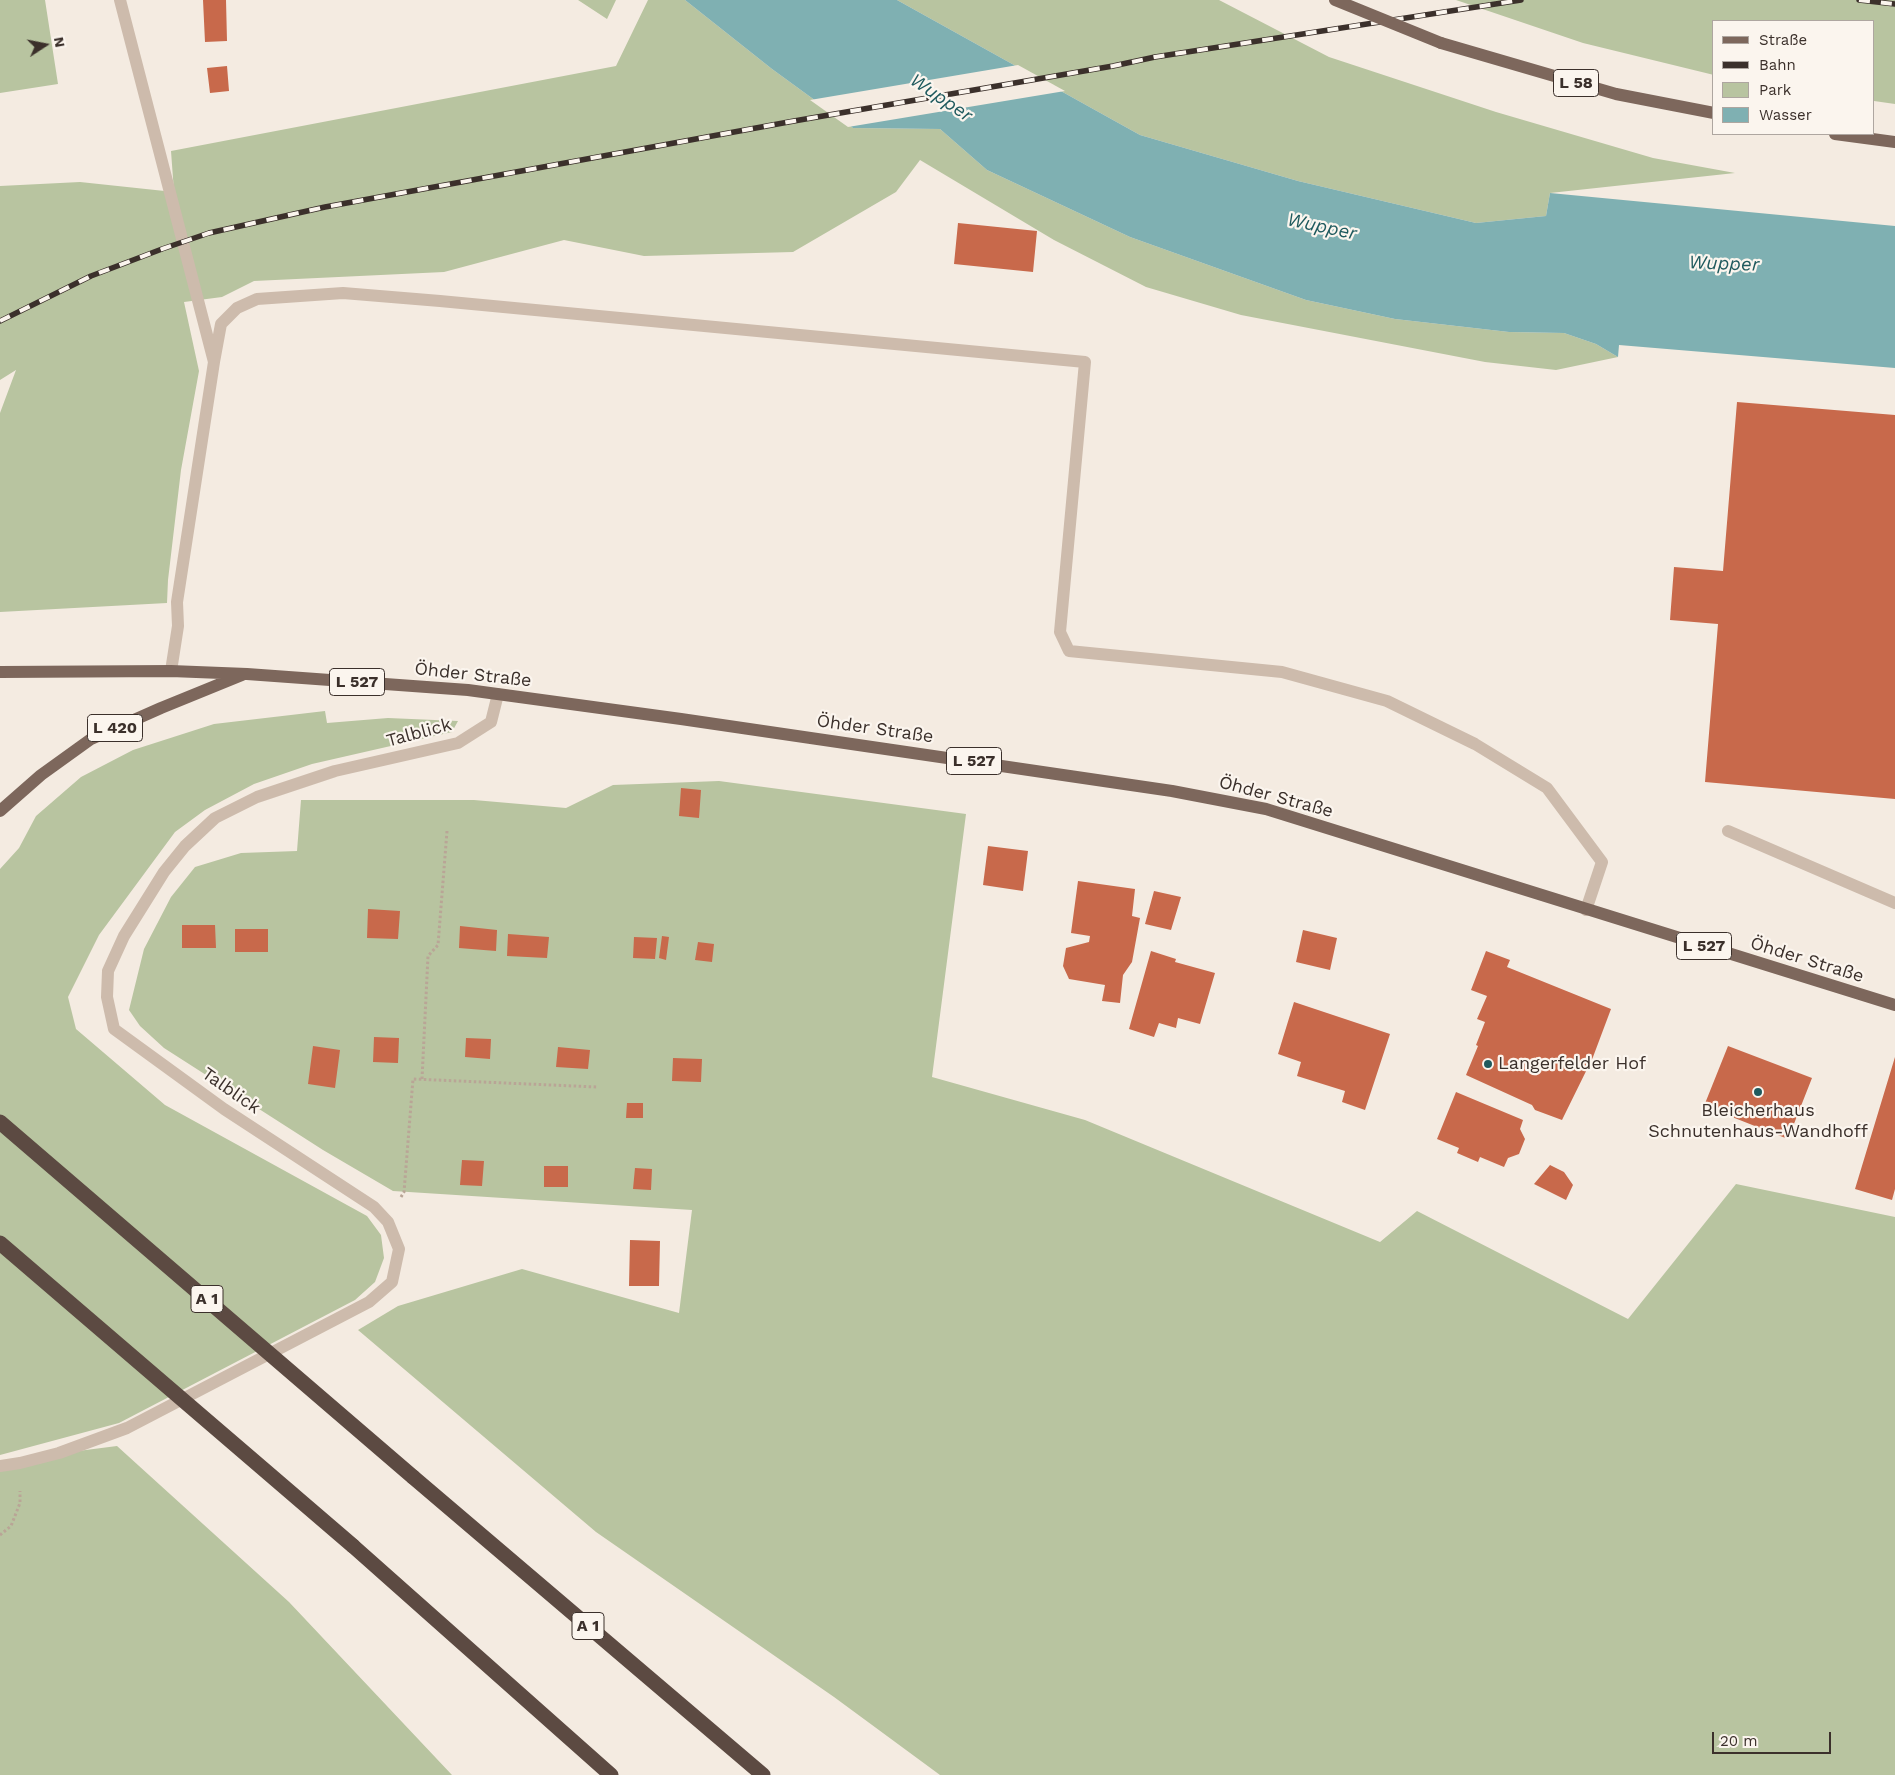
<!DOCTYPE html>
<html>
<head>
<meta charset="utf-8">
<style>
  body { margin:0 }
  #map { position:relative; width:1895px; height:1775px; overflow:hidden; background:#f4ebe1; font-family:"Work Sans",sans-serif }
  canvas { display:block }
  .legend { position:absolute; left:1712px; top:20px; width:162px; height:115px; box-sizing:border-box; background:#fbf5ee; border:1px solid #aea6a0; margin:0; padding:6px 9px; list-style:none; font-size:15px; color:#3b302b }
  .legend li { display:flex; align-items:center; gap:10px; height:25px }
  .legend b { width:25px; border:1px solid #aea6a0 }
  .north { position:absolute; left:20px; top:20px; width:50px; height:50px; -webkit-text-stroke:4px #fbf5ee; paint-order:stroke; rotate:79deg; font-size:14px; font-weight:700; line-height:20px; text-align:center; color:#3b302b }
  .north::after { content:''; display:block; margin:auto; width:18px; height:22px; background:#3b302b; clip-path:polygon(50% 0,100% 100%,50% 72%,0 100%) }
  .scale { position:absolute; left:1712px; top:1732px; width:119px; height:22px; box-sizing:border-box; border:2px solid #3b302b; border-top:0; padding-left:6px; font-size:15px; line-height:18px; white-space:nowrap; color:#3b302b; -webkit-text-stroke:4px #fbf5ee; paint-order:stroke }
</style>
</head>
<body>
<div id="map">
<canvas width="1895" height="1775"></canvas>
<ul class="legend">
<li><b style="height:6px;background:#7d675c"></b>Straße</li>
<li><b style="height:6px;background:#3b302b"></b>Bahn</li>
<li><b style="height:14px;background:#b8c4a0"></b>Park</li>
<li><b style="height:14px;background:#7fb0b2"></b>Wasser</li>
</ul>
<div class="north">N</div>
<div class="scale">20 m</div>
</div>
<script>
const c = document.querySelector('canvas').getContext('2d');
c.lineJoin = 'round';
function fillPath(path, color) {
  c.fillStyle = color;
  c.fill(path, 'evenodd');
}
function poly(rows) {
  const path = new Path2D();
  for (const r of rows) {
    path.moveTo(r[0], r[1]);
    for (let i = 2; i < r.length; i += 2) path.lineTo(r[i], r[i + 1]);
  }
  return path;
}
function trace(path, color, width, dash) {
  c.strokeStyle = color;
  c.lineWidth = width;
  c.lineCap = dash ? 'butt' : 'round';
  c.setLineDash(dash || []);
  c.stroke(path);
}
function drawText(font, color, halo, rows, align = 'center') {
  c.font = font + ' "Work Sans",sans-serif';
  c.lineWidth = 4.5;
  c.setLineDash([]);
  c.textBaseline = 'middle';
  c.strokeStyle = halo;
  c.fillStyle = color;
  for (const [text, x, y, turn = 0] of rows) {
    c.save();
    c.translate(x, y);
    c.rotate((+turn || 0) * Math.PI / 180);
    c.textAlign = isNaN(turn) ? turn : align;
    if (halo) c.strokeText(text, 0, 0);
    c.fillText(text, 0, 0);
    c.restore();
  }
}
const green = poly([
  [0,0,45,0,58,84,0,93],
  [578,0,616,0,607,19],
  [648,0,685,0,772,69,853,128,940,129,987,170,1130,237,1306,300,1395,319,1509,332,1564,333,1596,344,1618,357,1556,370,1485,362,1241,315,1146,287,1054,240,920,160,896,192,793,252,644,256,564,240,444,272,254,281,222,297,184,302,199,371,181,470,168,580,167,603,0,612,0,413,16,370,0,380,0,186,80,182,174,192,171,151,616,66],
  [897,0,1219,0,1329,57,1496,112,1653,158,1735,173,1550,193,1546,216,1476,223,1298,181,1140,135],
  [1456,0,1895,0,1895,104,1874,101,1874,21,1714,21,1714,75,1583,43],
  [325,711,327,723,388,718,458,721,452,732,312,764,254,784,205,810,175,832,99,935,68,997,76,1029,165,1105,367,1216,381,1235,384,1258,375,1282,355,1300,119,1423,0,1455,0,869,19,848,36,816,81,777,133,750,214,724],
  [719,781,966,814,932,1077,1085,1120,1380,1242,1417,1211,1628,1319,1736,1184,1895,1217,1895,1775,940,1775,834,1697,596,1532,358,1330,398,1306,522,1269,679,1313,692,1210,393,1191,323,1150,164,1048,140,1026,129,1010,144,949,171,897,195,867,241,853,297,851,301,800,474,800,566,808,613,785],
  [117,1446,289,1602,452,1775,0,1775,0,1461]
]);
const water = poly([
  [685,0,897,0,1140,135,1298,181,1476,223,1546,216,1550,193,1895,226,1895,368,1619,345,1618,357,1596,344,1564,333,1509,332,1395,319,1306,300,1130,237,987,170,940,129,853,128,772,69]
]);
const pier = poly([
  [1018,65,1065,91,848,127,810,100]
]);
const building = poly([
  [203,0,226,0,227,41,205,42],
  [227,66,229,91,210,93,207,68],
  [958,223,1037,231,1033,272,954,264],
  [1737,402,1895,415,1895,799,1705,782,1718,624,1670,620,1674,567,1723,571],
  [681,788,701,790,699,818,679,816],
  [988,846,1028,851,1023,891,983,885],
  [1078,881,1135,889,1132,916,1140,918,1132,962,1123,975,1120,1003,1102,1001,1105,985,1069,979,1063,966,1066,948,1089,942,1090,936,1071,933],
  [1154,891,1181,897,1171,930,1145,924],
  [368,909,400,911,398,939,367,938],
  [182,925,215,925,216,948,182,948],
  [460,926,497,930,496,951,459,948],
  [235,929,268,929,268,952,235,952],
  [1303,930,1337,938,1330,970,1296,962],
  [508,934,549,937,547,958,507,956],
  [662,936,669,937,666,960,659,958],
  [634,937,657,938,655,959,633,958],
  [698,942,714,944,712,962,695,960],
  [1151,951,1176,959,1175,962,1215,973,1200,1024,1178,1018,1176,1028,1159,1023,1154,1037,1129,1029],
  [1486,951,1510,960,1507,967,1611,1009,1593,1057,1562,1120,1535,1110,1532,1105,1466,1075,1478,1046,1476,1045,1485,1022,1477,1019,1487,996,1471,990],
  [1294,1002,1390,1034,1365,1110,1342,1102,1345,1091,1297,1076,1301,1062,1278,1054],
  [374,1037,399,1038,398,1063,373,1062],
  [466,1038,491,1039,490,1059,465,1057],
  [313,1046,340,1050,335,1088,308,1084],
  [1728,1046,1812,1078,1788,1139,1704,1106],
  [558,1047,590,1050,588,1069,556,1067],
  [1895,1057,1895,1189,1892,1200,1855,1189],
  [673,1058,702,1059,701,1082,672,1081],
  [1456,1092,1523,1120,1520,1129,1525,1139,1519,1154,1508,1158,1504,1167,1480,1157,1478,1162,1457,1153,1459,1148,1437,1139],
  [627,1103,643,1103,643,1118,626,1118],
  [462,1160,484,1161,482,1186,460,1185],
  [1550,1165,1564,1172,1573,1185,1566,1200,1534,1184],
  [544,1166,568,1166,568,1187,544,1187],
  [635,1168,652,1169,651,1190,633,1189],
  [630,1240,660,1241,659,1286,629,1286]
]);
const path = poly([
  [422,1079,428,956,438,945,447,831],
  [401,1197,404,1192,413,1079,597,1087],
  [0,1535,11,1526,20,1503,20,1491]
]);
const minor = poly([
  [120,0,214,362,177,602,178,626,171,671],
  [214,362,221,324,237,308,257,299,343,293,440,301,1085,362,1060,632,1069,651,1282,672,1387,701,1475,744,1547,788,1602,862,1586,910],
  [1728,831,1895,903],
  [0,1466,20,1463,59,1453,127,1428,369,1302,392,1282,399,1249,388,1222,374,1207,224,1109,114,1029,107,997,108,971,124,936,164,872,185,846,215,818,257,797,335,771,458,743,491,722,498,694]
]);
const major = poly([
  [1441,43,1616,94,1714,113],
  [1835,134,1895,142],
  [0,672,171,671,247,674,468,690,681,719,1172,791,1266,809,1895,1005],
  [0,811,41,775,91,739,161,708,242,675]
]);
const highway = poly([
  [413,1477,763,1775],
  [353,1546,611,1775]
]);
const rail = poly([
  [1859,0,1895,4],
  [0,321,91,276,162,249,209,233,325,207,794,121,1113,66,1155,57,1521,0]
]);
const majorBridge = poly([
  [1335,0,1441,43]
]);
const highwayBridge = poly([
  [0,1122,413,1477],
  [0,1243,353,1546]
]);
const markers = [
  [1488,1064,5,"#1f5a5e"],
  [1758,1092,5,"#1f5a5e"]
];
const shields = [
  [1576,83,45],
  [357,682,55],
  [115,728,55],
  [974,761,55],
  [1704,946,55],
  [207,1299,32],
  [588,1626,32]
];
const shieldNames = [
  ["L 58",1576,83],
  ["L 527",357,682],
  ["L 420",115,728],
  ["L 527",974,761],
  ["L 527",1704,946],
  ["A 1",207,1299],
  ["A 1",588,1626]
];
const streetNames = [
  ["Öhder Straße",473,675,6],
  ["Öhder Straße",875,729,8],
  ["Talblick",419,733,-15],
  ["Öhder Straße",1276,797,15],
  ["Öhder Straße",1807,960,17],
  ["Talblick",231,1091,35]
];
const poiNames = [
  ["Langerfelder Hof",1498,1064],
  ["Bleicherhaus",1758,1111,"center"],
  ["Schnutenhaus-Wandhoff",1758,1132,"center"]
];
const waterNames = [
  ["Wupper",941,98,34],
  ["Wupper",1322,227,12],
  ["Wupper",1724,264,2]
];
fillPath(green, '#b8c4a0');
fillPath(water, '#7fb0b2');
fillPath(pier, '#f4ebe1');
fillPath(building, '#c8694b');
trace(path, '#b9a596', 3, [2.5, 2.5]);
trace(minor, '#cdbbac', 12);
trace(major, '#7d675c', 12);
trace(highway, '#5c4a42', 15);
trace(rail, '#3b302b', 5.5);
trace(rail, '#fbf5ee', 4, [11]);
trace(majorBridge, '#7d675c', 12);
trace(highwayBridge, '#5c4a42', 15);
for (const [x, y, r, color] of markers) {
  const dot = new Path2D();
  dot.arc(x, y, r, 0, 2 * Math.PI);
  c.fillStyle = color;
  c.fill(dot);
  trace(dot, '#fbf5ee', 2);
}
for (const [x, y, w] of shields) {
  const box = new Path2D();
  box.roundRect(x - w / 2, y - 13.5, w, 27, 4);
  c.fillStyle = '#fbf5ee';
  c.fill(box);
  trace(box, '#3b302b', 1);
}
drawText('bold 16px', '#3b302b', null, shieldNames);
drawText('18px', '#3b302b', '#fbf5ee', streetNames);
drawText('18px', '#3b302b', '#fbf5ee', poiNames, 'left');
drawText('italic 19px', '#1f5a5e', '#fbf5ee', waterNames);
</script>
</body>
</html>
